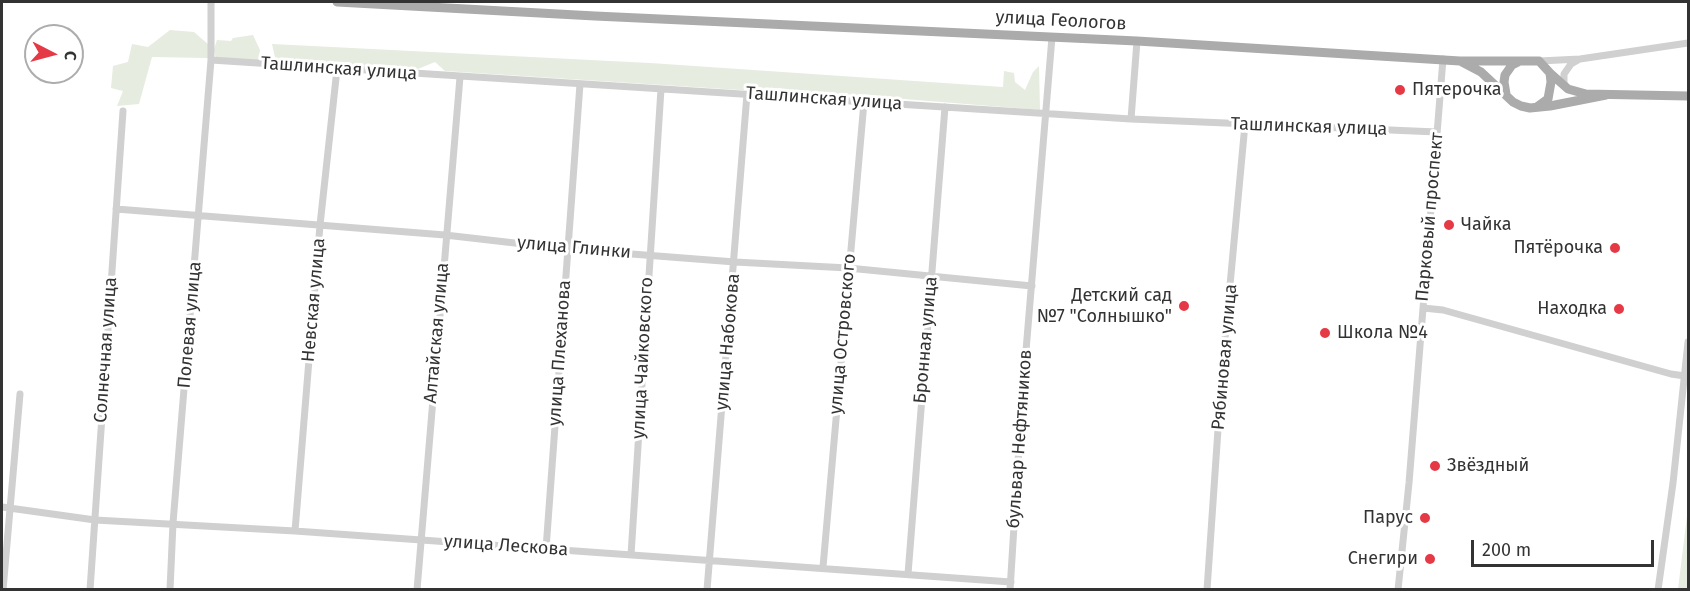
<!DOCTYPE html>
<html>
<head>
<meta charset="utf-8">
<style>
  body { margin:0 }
  #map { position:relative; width:1690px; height:591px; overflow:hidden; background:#fff; font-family:"Fira Sans",sans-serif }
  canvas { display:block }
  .frame { position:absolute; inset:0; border:3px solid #333; pointer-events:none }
  .north { position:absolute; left:24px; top:24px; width:60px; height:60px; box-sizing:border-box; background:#fff; border:2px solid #adadad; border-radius:50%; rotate:96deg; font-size:16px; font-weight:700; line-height:24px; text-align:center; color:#333 }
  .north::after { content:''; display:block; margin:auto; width:21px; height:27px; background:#e63946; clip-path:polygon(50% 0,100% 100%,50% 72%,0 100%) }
  .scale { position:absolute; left:1471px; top:540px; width:183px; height:27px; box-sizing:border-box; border:3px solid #333; border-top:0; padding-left:8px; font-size:18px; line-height:21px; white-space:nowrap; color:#333; -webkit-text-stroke:4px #fff; paint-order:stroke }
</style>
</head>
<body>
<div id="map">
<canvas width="1690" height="591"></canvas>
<div class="frame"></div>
<div class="north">С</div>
<div class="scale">200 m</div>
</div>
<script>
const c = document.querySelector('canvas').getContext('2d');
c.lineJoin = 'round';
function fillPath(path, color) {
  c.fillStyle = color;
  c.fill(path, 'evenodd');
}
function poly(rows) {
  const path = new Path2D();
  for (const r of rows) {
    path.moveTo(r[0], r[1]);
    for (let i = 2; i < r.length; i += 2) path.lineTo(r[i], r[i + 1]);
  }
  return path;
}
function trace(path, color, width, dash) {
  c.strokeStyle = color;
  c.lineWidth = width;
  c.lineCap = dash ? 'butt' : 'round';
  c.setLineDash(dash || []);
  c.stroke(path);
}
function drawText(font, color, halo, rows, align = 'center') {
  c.font = font + ' "Fira Sans",sans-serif';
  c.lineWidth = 6;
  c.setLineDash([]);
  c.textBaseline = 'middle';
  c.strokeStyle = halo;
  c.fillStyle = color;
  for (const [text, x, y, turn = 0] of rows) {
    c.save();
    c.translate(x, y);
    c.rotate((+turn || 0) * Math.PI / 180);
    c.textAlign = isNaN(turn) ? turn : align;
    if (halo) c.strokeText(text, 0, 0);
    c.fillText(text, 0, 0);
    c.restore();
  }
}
const green = poly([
  [170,30,194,32,209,45,208,58,152,57,139,104,117,106,123,91,111,88,113,66,128,62,132,44,148,47],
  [253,35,260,50,258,61,216,59,214,49,217,40,231,41,233,38],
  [272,44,650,63,1003,87,1004,71,1014,73,1015,82,1025,90,1033,72,1039,66,1040,110,830,93,792,93,780,88,756,91,445,71,435,62,413,71,276,62],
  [1688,508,1688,589,1678,589]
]);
const minor = poly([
  [211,60,1131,119,1437,132],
  [1539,61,1580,59,1688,43],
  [1567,88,1564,84,1564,74,1571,64,1578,60],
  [1131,119,1137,41],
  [116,209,445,235,567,249,735,262,848,268,1032,286],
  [1423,308,1443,310,1671,374,1685,376],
  [2,507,95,520,295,531,1011,582],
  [295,531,320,225,337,69],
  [546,549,580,84],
  [631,555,661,89],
  [823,567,864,102],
  [908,574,945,107],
  [3,590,20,394],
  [90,590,123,111],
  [170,590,173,523,211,60,211,2],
  [417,590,460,77],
  [707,590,747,94],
  [1010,590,1022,399,1052,37],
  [1207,590,1222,371,1245,124],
  [1398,590,1409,483,1443,59],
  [1658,590,1673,483,1688,342]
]);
const major = poly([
  [337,2,595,16,1137,41,1460,61,1539,61,1550,73,1551,82,1548,99,1537,107],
  [1462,62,1481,72,1513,102,1521,106,1530,108,1550,106,1606,95],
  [1550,73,1568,89,1586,94,1688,96],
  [1506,94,1504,82,1505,75,1512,65,1518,62]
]);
const markers = [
  [1400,90,6,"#e63946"],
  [1449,225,6,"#e63946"],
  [1615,248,6,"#e63946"],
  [1184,306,6,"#e63946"],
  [1619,309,6,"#e63946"],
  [1325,333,6,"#e63946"],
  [1435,466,6,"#e63946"],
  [1425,518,6,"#e63946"],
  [1430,559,6,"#e63946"]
];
const streetNames = [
  ["улица Геологов",1061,21,3],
  ["Ташлинская улица",339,69,4],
  ["Ташлинская улица",824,99,4],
  ["Ташлинская улица",1309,127,2],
  ["Парковый проспект",1430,217,-85],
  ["улица Глинки",574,248,5],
  ["Невская улица",314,300,-85],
  ["Полевая улица",190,325,-85],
  ["Алтайская улица",437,333,-85],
  ["улица Островского",843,334,-85],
  ["Бронная улица",926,340,-85],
  ["улица Набокова",728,342,-85],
  ["Солнечная улица",106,350,-86],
  ["улица Плеханова",560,353,-86],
  ["Рябиновая улица",1225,357,-85],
  ["улица Чайковского",643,358,-87],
  ["бульвар Нефтяников",1020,439,-86],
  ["улица Лескова",506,546,4]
];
const poiNames = [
  ["Пятерочка",1412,90,"left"],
  ["Чайка",1461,225,"left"],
  ["Пятёрочка",1603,248],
  ["Детский сад",1172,296],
  ["№7 \"Солнышко\"",1172,317],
  ["Находка",1607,309],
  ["Школа №4",1337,333,"left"],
  ["Звёздный",1447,466,"left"],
  ["Парус",1413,518],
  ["Снегири",1418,559]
];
fillPath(green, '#e6ecdf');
trace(minor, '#d0d0d0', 7);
trace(major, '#ababab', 9);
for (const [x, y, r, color] of markers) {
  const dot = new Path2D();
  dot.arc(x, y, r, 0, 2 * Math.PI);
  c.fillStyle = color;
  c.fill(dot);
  trace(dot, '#fff', 2);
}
drawText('18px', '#333', '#fff', streetNames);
drawText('18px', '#333', '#fff', poiNames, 'right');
</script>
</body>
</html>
